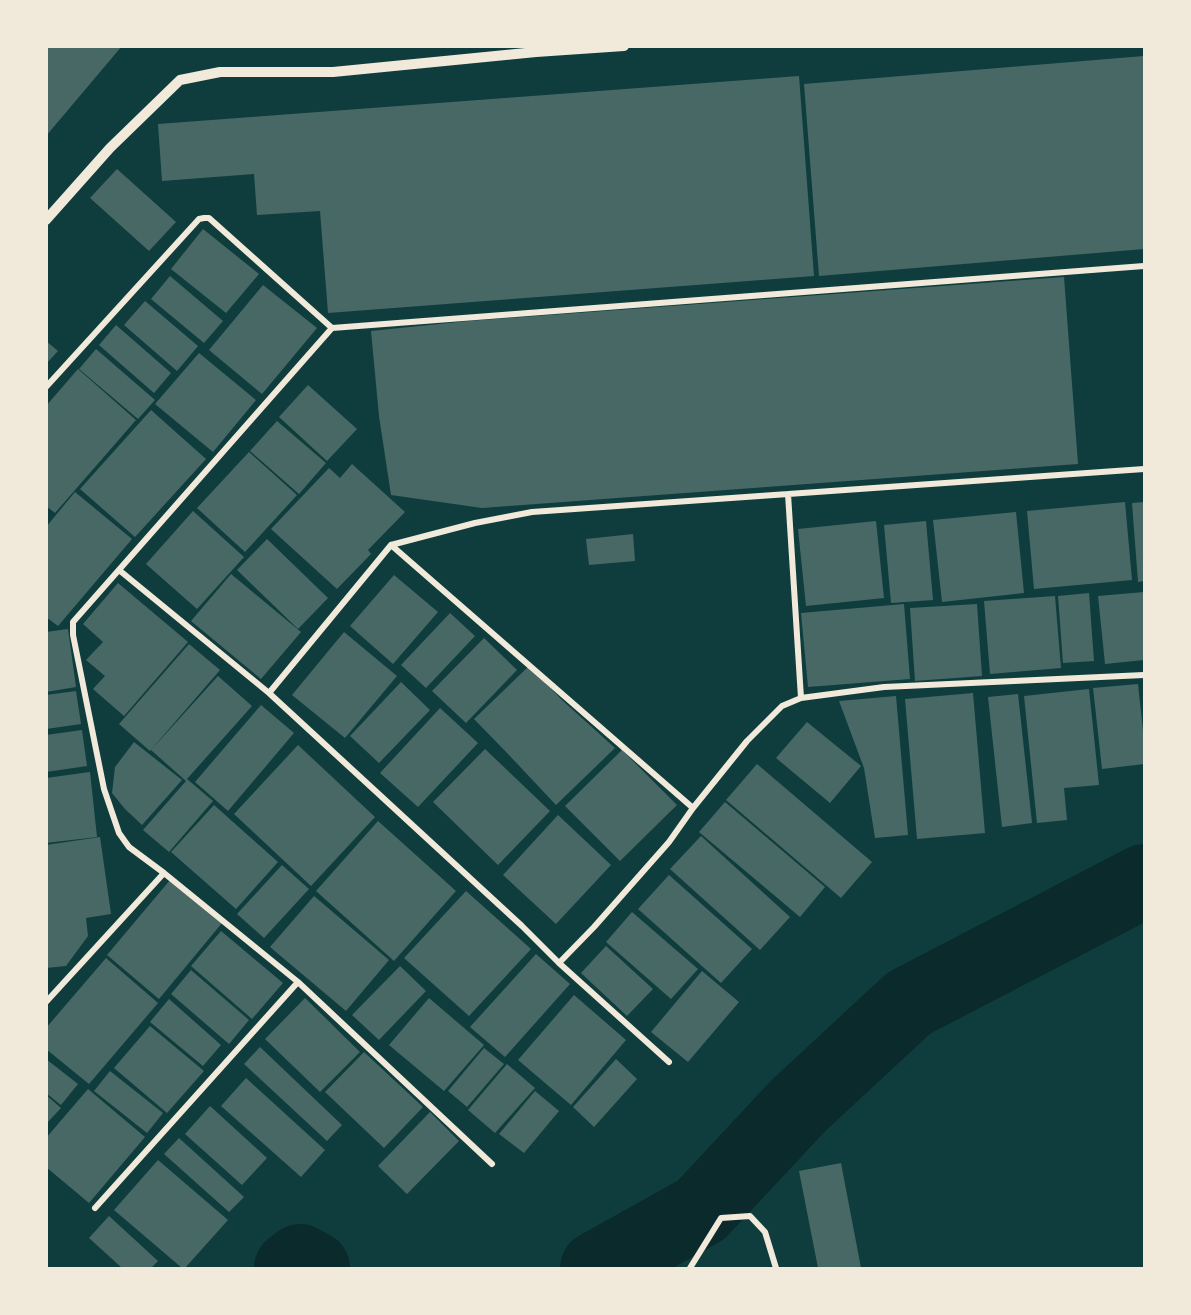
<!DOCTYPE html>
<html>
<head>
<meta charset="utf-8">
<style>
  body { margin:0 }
  #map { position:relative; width:1191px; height:1315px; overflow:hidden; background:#0f3d3e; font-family:Mulish,sans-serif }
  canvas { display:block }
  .frame { position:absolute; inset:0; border:48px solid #f1e9da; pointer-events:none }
</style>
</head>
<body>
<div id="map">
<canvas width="1191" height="1315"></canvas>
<div class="frame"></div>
</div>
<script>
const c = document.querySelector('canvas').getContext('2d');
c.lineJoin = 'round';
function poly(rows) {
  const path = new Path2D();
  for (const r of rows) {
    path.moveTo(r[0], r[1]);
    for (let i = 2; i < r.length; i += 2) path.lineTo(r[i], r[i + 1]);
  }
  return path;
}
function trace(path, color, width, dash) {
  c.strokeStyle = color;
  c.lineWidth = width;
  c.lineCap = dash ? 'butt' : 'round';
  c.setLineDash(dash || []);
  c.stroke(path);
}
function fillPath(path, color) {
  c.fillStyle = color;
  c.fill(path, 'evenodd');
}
const river = poly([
  [291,1268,300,1261,313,1268],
  [597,1268,701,1210,798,1106,909,1003,1144,881]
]);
const building = poly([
  [46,46,122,46,46,136],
  [1144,56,1144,249,819,276,804,84],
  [799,76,814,276,328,313,320,211,257,215,254,174,162,181,158,124],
  [117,169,176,222,149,251,90,198],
  [203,229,259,274,226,313,171,269],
  [170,276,223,321,204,343,151,299],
  [1064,277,1078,464,482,508,391,495,379,416,371,331,468,321],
  [263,285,317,328,262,394,209,350],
  [145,301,198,346,177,371,124,325],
  [116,325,171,373,154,393,99,345],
  [46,341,58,351,46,364],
  [96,349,155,400,138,419,79,369],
  [199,353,256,400,213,452,155,404],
  [78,369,136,420,55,513,46,506,46,406],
  [308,385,357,429,327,461,279,417],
  [151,410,206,459,135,537,80,489],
  [277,421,326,463,299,494,250,451],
  [249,452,297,495,245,552,197,508],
  [352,464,405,512,368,550,371,554,337,589,271,529,329,468,340,478],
  [75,492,132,539,58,626,46,617,46,527],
  [1125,502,1132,580,1034,589,1027,511],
  [1144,502,1144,581,1138,582,1132,503],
  [193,511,244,557,197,609,146,564],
  [1016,512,1024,593,942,602,933,520],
  [876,521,884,598,806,606,798,529],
  [926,521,933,600,891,603,884,525],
  [633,534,635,561,589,565,586,539],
  [267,539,328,598,298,629,237,570],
  [231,574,301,632,261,679,191,621],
  [394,575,438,612,393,664,350,626],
  [118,583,188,642,124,716,93,689,105,676,86,660,103,642,83,624],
  [1144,592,1144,660,1105,664,1098,596],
  [1089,593,1094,661,1063,663,1058,596],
  [1055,596,1061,668,990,674,984,601],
  [904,604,910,679,808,687,801,613],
  [977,604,982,676,915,681,910,608],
  [450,613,475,636,426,688,401,665],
  [68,629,76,687,46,692,46,632],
  [344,632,397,676,345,738,292,695],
  [484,638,517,670,466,723,432,691],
  [189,644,220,670,150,751,119,724],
  [529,666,563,701,615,748,556,805,508,754,474,719],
  [218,676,252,706,187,779,213,801,169,852,143,830,186,781,151,750],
  [401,682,430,710,379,763,350,736],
  [1138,684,1144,740,1144,764,1102,769,1093,688],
  [1089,689,1099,785,1064,788,1067,820,1037,823,1024,696],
  [76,691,81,724,46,729,46,695],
  [973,693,985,833,917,839,905,699],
  [1018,694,1032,823,1002,827,988,697],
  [896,696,908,835,875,838,864,768,839,701],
  [261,705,294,733,228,811,195,782],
  [440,708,478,743,418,807,380,773],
  [807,722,861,766,830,803,776,758],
  [82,730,87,766,46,772,46,735],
  [134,742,182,780,142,825,125,809,112,793,115,767],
  [298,745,375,817,311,886,234,814],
  [485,749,550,811,498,865,433,802],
  [622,750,677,805,620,861,565,806],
  [757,764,872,862,841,898,726,800],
  [90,772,97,837,46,843,46,778],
  [725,802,825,887,800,917,699,832],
  [214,805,278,862,236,909,171,852],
  [558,815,611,865,556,924,503,875],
  [378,821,456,891,394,961,316,891],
  [701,836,790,917,760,950,670,869],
  [100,837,111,914,86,918,88,936,66,966,46,968,46,845],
  [282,865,309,889,264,938,237,914],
  [669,875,752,949,721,983,638,909],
  [170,880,222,923,159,999,107,955],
  [466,891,531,949,469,1016,404,958],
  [314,896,389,960,346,1011,270,947],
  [632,912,698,969,671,999,606,942],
  [221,931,283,983,252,1019,191,966],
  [606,946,653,989,627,1016,581,973],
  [536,954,570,984,505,1057,470,1027],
  [106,958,158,1003,89,1084,46,1049,46,1028],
  [400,966,426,991,379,1040,352,1015],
  [191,970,249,1020,229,1044,171,994],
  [702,971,739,1002,688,1062,651,1032],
  [574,995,626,1040,571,1105,518,1060],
  [305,998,360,1052,320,1092,265,1039],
  [429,998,484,1045,444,1091,389,1045],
  [169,999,221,1045,203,1066,150,1022],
  [150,1026,204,1071,167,1113,114,1068],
  [260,1047,342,1125,327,1141,244,1064],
  [484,1048,504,1064,467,1107,448,1091],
  [364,1052,423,1107,384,1148,325,1092],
  [46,1059,78,1084,61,1105,46,1093],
  [616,1059,637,1079,594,1127,573,1107],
  [507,1064,535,1088,495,1133,468,1110],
  [110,1071,163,1113,147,1133,94,1091],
  [246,1078,325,1150,301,1177,221,1106],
  [88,1089,145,1137,89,1203,46,1167,46,1138],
  [535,1091,559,1111,524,1153,499,1134],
  [46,1095,61,1108,46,1124],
  [210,1106,267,1158,242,1185,185,1134],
  [430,1112,459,1141,407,1194,378,1166],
  [179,1138,244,1197,229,1212,164,1154],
  [158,1160,228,1220,185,1268,182,1268,114,1210],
  [841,1163,861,1268,818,1268,799,1171],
  [109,1216,158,1261,151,1268,122,1268,89,1238]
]);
const minor = poly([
  [46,387,199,219,204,218,209,218,332,328],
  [391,545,693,808],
  [119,570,269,693,522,926,559,963,669,1062],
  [269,693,391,545,475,523,532,512,1144,469],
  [801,698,884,687,1144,675],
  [559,963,594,927,669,842,693,808,747,741,782,706,801,698,788,494],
  [46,1002,164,873],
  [492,1164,298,982,164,873,129,847,119,833,104,789,73,635,73,622,332,328,1144,266],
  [95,1208,298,982],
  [690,1268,721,1218,750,1216,765,1232,776,1268]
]);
const tertiary = poly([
  [46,220,110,148,180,80,220,72,333,72,536,52,624,46]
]);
trace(river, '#0a2a2b', 74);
fillPath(building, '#486865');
trace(minor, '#f1e9da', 6);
trace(tertiary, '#f1e9da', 10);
</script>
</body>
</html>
